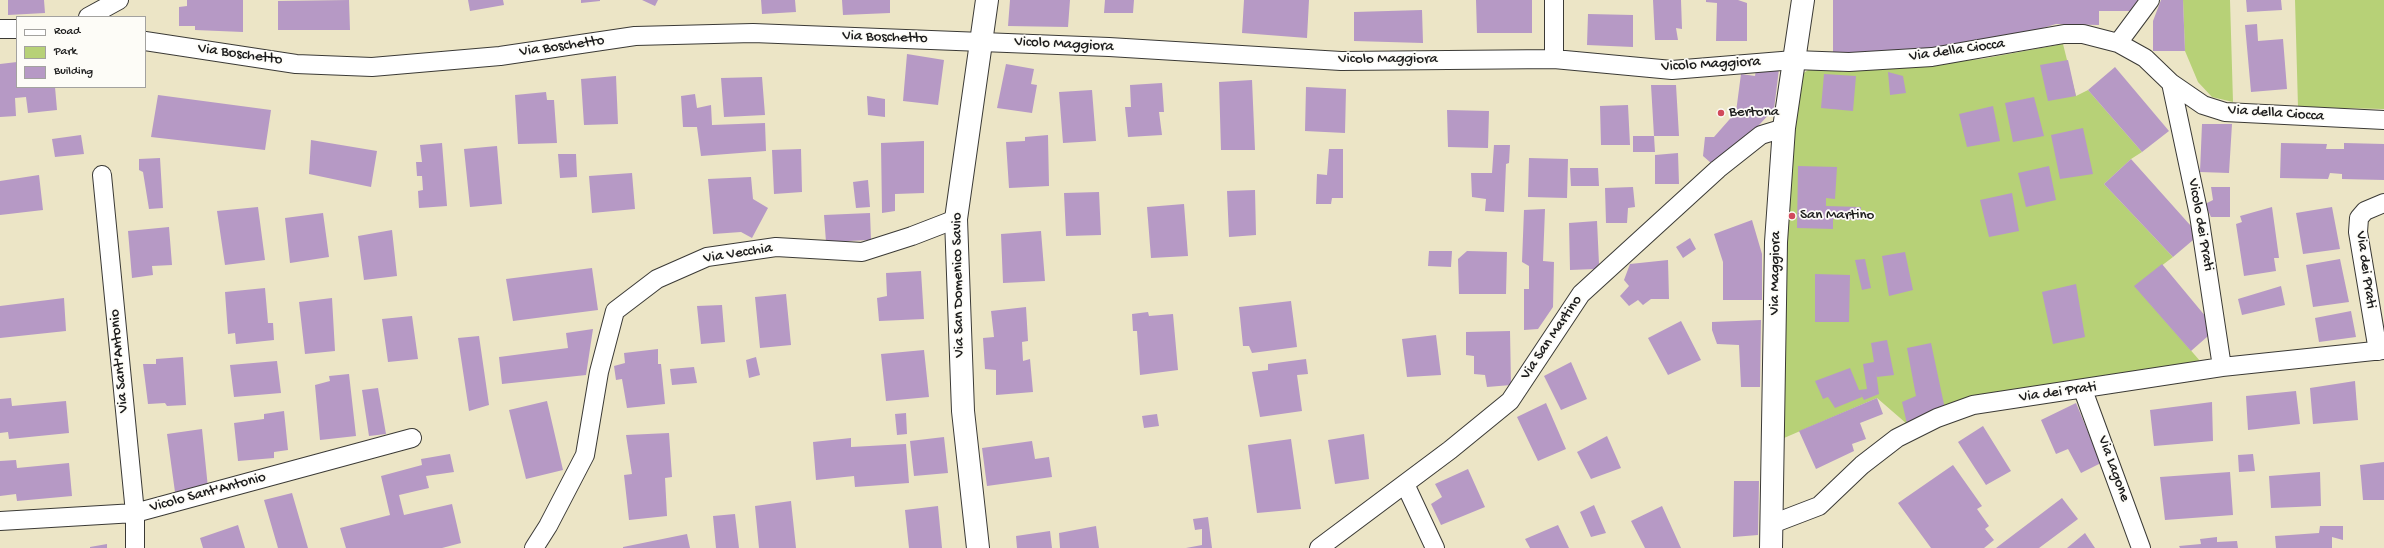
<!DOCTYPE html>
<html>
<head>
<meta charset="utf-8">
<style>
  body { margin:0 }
  #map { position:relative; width:2384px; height:548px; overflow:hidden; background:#ece5c6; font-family:"Gochi Hand",sans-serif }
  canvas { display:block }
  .legend { position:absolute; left:16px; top:16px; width:130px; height:72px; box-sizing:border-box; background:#fdfcf7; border:1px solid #a3a29f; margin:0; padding:5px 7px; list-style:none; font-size:12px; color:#1c1c1c }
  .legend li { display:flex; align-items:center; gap:8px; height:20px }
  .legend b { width:20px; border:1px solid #a3a29f }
</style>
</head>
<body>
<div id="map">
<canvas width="2384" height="548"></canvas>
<ul class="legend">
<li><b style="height:5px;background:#fff"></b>Road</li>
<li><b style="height:11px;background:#b7d177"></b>Park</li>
<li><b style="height:11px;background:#b699c5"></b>Building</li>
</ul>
</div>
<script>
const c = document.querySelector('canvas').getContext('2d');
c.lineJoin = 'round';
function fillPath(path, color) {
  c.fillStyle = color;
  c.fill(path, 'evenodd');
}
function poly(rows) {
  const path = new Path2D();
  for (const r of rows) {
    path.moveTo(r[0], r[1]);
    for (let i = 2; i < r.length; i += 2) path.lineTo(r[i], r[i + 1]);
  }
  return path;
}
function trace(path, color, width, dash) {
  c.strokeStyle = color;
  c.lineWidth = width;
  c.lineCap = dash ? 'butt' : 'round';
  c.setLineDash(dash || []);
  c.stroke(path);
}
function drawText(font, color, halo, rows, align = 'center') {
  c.font = font + ' "Gochi Hand",sans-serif';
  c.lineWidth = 3.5;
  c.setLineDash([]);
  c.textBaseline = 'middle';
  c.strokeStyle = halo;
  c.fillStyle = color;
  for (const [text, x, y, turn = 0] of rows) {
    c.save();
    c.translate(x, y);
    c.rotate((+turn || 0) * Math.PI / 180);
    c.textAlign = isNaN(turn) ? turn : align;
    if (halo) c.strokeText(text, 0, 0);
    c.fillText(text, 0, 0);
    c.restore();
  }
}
const green = poly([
  [2183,0,2230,0,2233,102,2212,97,2198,82,2185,51],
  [2295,0,2384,0,2384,109,2298,107],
  [2063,44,2076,96,2088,90,2142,152,2131,159,2104,184,2173,257,2135,286,2207,369,1907,424,1877,398,1784,438,1782,370,1785,263,1799,76,1816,65,1844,72,1981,59]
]);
const building = poly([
  [8,0,44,0,45,13,8,15],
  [187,0,243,0,243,32,195,30,195,26,179,26,179,7,187,6],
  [349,0,350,30,278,30,278,1],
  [468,0,503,0,504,5,470,11],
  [581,0,600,0,600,1,581,3],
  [642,0,658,0,655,6],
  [761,0,795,0,796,12,762,14],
  [842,0,890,0,890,13,843,15],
  [1010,0,1070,0,1068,27,1008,26],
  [1105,0,1134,0,1133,13,1104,13],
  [1244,0,1309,0,1307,38,1242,33],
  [1476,0,1532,0,1532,33,1477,33],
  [1653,0,1681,0,1682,29,1676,28,1678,40,1655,40],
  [1706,0,1738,0,1747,3,1747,41,1716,41,1717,3,1706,2],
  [1833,0,2138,0,2130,11,2099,11,2099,25,2056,24,2007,39,1930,51,1833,58],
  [2161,0,2183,0,2185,51,2153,51,2153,21],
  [2246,0,2281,0,2282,10,2247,12],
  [1422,10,1423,43,1354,41,1354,12],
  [1588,14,1633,15,1633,47,1587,45],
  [2257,24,2258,41,2283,39,2287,89,2251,92,2245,25],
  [907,54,944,60,938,105,903,101],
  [2068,60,2076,96,2048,101,2040,65],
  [17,62,17,87,55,87,57,110,28,113,26,97,15,98,16,116,0,117,0,64],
  [1757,63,1779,69,1774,109,1718,169,1703,156,1705,137,1714,137,1736,112,1741,74,1755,76],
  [1006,64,1034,69,1031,84,1037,85,1032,113,997,108],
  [2115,67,2169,131,2142,152,2088,90],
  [1888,72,1903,76,1906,93,1890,95],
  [1824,74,1856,76,1853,111,1821,108],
  [616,76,618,124,584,125,581,79],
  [762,77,765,115,724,117,721,78],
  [1252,80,1255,150,1221,150,1219,82],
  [1162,83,1164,112,1159,112,1162,135,1128,137,1125,107,1131,107,1130,85],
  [1651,85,1676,85,1679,136,1654,136],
  [1306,87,1346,89,1345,133,1305,131],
  [1092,90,1096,141,1063,143,1059,92],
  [546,92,547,100,554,100,557,143,518,144,515,95],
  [695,94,697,108,711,105,712,125,765,123,766,151,701,156,697,127,683,127,681,96],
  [158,95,271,110,265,150,151,137],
  [867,96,885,99,885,117,868,115],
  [2034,97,2044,136,2013,142,2005,103],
  [1628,105,1630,145,1601,145,1600,106],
  [1993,106,2000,141,1967,147,1959,114],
  [1447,110,1489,111,1488,148,1448,147],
  [2202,124,2232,124,2229,173,2200,172],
  [2083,128,2093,174,2060,179,2051,135],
  [81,135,84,154,55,157,52,139],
  [1048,135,1049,186,1009,188,1006,142,1025,141,1025,137],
  [1633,136,1654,136,1655,152,1633,152],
  [311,140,377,151,371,187,309,174],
  [924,141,924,193,895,194,895,211,882,213,881,143],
  [442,143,447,206,419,208,418,191,423,190,422,176,417,176,416,162,422,162,420,145],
  [2281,143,2327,144,2326,149,2344,149,2344,143,2384,144,2384,180,2342,179,2342,174,2330,173,2328,179,2280,178],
  [1494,145,1510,145,1509,163,1506,164,1504,212,1485,211,1486,199,1472,197,1471,173,1492,173],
  [497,146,502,204,470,207,464,149],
  [801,149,802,192,774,194,772,150],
  [1329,149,1343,149,1343,198,1332,198,1331,204,1316,204,1317,174,1327,175],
  [1678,153,1679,184,1655,184,1655,155],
  [558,154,576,154,577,177,560,178],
  [160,158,163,208,149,209,143,172,139,170,139,159],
  [1529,158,1568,159,1567,198,1528,197],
  [2131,159,2199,235,2173,257,2104,184],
  [1798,166,1837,167,1835,199,1826,198,1826,206,1861,207,1861,220,1833,219,1833,229,1797,228],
  [2049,166,2056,200,2026,207,2018,173],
  [1570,168,1598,168,1599,186,1571,186],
  [632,173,635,209,592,213,589,176],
  [39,175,43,210,0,215,0,181],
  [751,177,753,199,768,208,752,238,741,232,713,234,708,179],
  [868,180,870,207,856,208,853,182],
  [1633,187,1635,207,1628,208,1627,223,1606,223,1605,188],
  [2211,187,2230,187,2230,217,2211,217,2205,204,2213,200],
  [1255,190,1256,235,1229,237,1227,191],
  [1099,192,1101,235,1066,236,1064,193],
  [2012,193,2019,231,1989,237,1980,200],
  [1184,204,1188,256,1151,258,1147,207],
  [258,207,265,260,225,265,217,211],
  [2272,207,2279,258,2274,258,2276,271,2244,276,2236,224,2242,222,2240,216],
  [2332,207,2340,249,2303,254,2296,213],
  [1545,209,1543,261,1554,262,1553,307,1538,329,1524,330,1524,289,1529,289,1529,266,1522,262,1524,210],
  [323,213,329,257,290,263,285,218],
  [870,213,871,240,826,242,824,215],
  [1752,220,1762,254,1762,300,1723,300,1723,262,1714,234],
  [1597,221,1599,264,1595,269,1570,270,1569,223],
  [169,227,172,265,152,266,153,275,132,278,128,231],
  [392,230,397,276,364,280,358,236],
  [1041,231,1045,281,1003,283,1001,234],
  [1690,238,1696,249,1683,258,1676,247],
  [1429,251,1452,251,1451,267,1428,266],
  [1467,251,1507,252,1506,294,1459,294,1458,259],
  [1905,252,1913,290,1889,296,1882,256],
  [1865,259,1871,288,1862,290,1855,260],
  [2340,259,2349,302,2313,307,2306,265],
  [1668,260,1669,299,1651,299,1643,305,1638,300,1629,306,1620,296,1629,286,1624,280,1630,264],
  [2162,264,2216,329,2191,351,2134,286],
  [592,268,598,310,513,321,506,279],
  [921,271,924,319,879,321,877,298,887,296,886,273],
  [1815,274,1850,275,1849,322,1815,322],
  [2076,284,2085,337,2053,344,2042,292],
  [2281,286,2285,305,2242,315,2238,299],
  [265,288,268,323,273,323,274,340,236,344,235,333,228,334,225,292],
  [786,294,791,345,760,348,755,297],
  [64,298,66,331,0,338,0,306],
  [332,298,335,351,305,354,299,302],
  [1291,301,1297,347,1252,353,1249,346,1243,346,1239,307],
  [722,305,725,342,701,344,697,306],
  [1026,307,1028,341,1022,342,1023,361,1030,359,1033,392,996,395,996,370,985,369,983,338,994,337,991,311],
  [2351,311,2356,337,2319,342,2315,318],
  [1148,312,1149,316,1173,314,1178,370,1140,375,1137,331,1133,331,1132,314],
  [412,316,418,359,388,362,382,319],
  [1761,320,1760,387,1741,387,1739,345,1717,344,1712,330,1712,322],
  [1681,321,1701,360,1668,375,1648,338],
  [593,329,586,375,502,384,499,357,568,348,566,333],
  [1510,331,1511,385,1487,387,1485,375,1474,374,1474,356,1466,355,1466,332],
  [1436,335,1441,375,1407,377,1402,339],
  [479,336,489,405,469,411,458,338],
  [1887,340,1894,375,1877,377,1876,371,1879,394,1864,400,1860,393,1862,397,1835,408,1828,397,1823,399,1815,381,1850,368,1859,390,1867,389,1863,364,1874,362,1871,343],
  [1931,343,1945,409,1907,424,1902,402,1916,396,1907,348],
  [658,349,658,364,661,364,665,404,627,408,622,379,616,380,614,366,625,363,624,353],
  [924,350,929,397,886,401,881,354],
  [183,357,186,405,167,406,165,403,148,404,143,364,156,364,156,359],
  [756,357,760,375,749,378,746,360],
  [1306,359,1308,374,1297,375,1302,411,1260,417,1252,372,1268,370,1268,364],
  [277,361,281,393,234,397,230,365],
  [1571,362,1587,399,1561,410,1544,376],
  [694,367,697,383,672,385,670,369],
  [349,374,356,436,320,440,315,385,330,381,329,376],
  [2355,381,2358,420,2313,424,2310,388],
  [378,388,386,434,369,436,362,390],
  [2296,391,2300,424,2248,430,2246,396],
  [11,398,12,406,66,401,69,433,9,439,8,432,0,433,0,399],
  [1877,398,1883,414,1860,423,1866,439,1852,444,1854,451,1816,469,1799,431],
  [547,401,563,470,526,479,509,410],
  [2212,402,2213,441,2154,446,2150,410],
  [1546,403,1566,449,1538,461,1517,417],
  [2076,403,2101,463,2081,473,2068,449,2056,454,2041,420],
  [284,411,288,450,274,452,274,458,238,461,234,423,264,419,264,414],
  [906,413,907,434,897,435,895,414],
  [1157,414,1159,426,1144,428,1142,416],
  [1983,426,2011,471,1986,485,1958,442],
  [202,429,208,488,175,492,167,434],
  [669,433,672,477,665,478,667,516,629,520,624,475,632,474,626,435],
  [1364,434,1369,479,1335,484,1328,440],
  [1607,436,1621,468,1591,479,1577,452],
  [944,437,948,473,914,476,910,441],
  [851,438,851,447,906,444,909,483,855,487,854,476,816,480,813,442],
  [1291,439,1301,509,1257,513,1248,445],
  [1032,441,1035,459,1049,457,1052,477,987,486,982,448],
  [450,454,454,472,426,476,429,488,399,495,404,515,452,504,461,543,442,548,346,548,340,528,390,515,381,476,422,465,421,459],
  [2253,454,2255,471,2239,472,2238,455],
  [16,460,17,468,69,463,72,496,17,501,16,494,0,496,0,461],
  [2384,462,2384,500,2363,500,2360,465],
  [1953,465,1982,506,1977,509,1989,526,1985,529,1994,540,1984,548,1931,548,1898,503],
  [1468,469,1485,507,1441,525,1431,504,1442,497,1435,484],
  [2230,472,2233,515,2165,520,2160,477],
  [2320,472,2321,506,2271,508,2269,476],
  [1734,481,1759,481,1758,535,1733,537],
  [292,493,308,548,278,548,264,500],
  [2062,498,2078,519,2039,548,1996,548],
  [791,501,796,548,759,548,755,506],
  [1594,505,1606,533,1591,537,1580,512],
  [938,506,942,548,909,548,905,510],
  [1662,506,1681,548,1645,548,1631,521],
  [735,514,739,548,716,548,713,516],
  [1208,517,1212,548,1186,548,1202,545,1202,529,1195,530,1193,519],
  [238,525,245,548,203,548,200,538],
  [1558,525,1569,548,1530,548,1525,539],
  [1096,526,1099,548,1060,548,1059,533],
  [2320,526,2343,526,2343,540,2332,537,2332,548,2276,548,2275,536,2319,533],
  [1050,531,1052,548,1017,548,1016,536],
  [2085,533,2095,548,2067,548],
  [687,534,690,548,623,548,623,547],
  [2217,537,2217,542,2237,541,2238,548,2180,548,2179,546,2201,544,2200,539],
  [107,544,107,548,90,548,90,547]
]);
const minor = poly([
  [88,17,119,0],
  [0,29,17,29],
  [145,41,296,64,372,67,500,56,635,36,753,33,1109,47,1341,61,1554,59,1672,70,1794,60,1849,62,1932,57,2064,34,2083,34,2118,43,2145,58,2171,83,2203,105,2225,112,2384,120],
  [2118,43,2150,0],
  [1554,59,1554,0],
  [2171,83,2199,215,2222,367],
  [102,175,135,513,135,548],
  [2378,351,2358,232,2359,218,2365,211,2384,203],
  [2083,390,2141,548],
  [1405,484,1435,548],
  [0,521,135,513,412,438],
  [1772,524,1819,506,1862,465,1897,438,1937,418,1973,405,2222,367,2384,350],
  [534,548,548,526,585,455,599,372,615,311,657,279,707,257,776,247,862,252,912,236,956,219],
  [1319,548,1450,450,1510,401,1581,294,1718,169,1761,135,1784,128]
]);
const tertiary = poly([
  [978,548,963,411,956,219,987,0],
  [1771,548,1776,242,1784,128,1803,0]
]);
const markers = [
  [1721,113,4,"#d1495b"],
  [1792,216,4,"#d1495b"]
];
const streetNames = [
  ["Via Boschetto",885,38,2],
  ["Vicolo Maggiora",1064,45,3],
  ["Via Boschetto",562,47,-8],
  ["Via della Ciocca",1957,51,-8],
  ["Via Boschetto",240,55,8],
  ["Vicolo Maggiora",1388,60],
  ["Vicolo Maggiora",1711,65,-3],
  ["Via della Ciocca",2276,114,4],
  ["Vicolo dei Prati",2200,225,80],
  ["Via Vecchia",738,254,-9],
  ["Via dei Prati",2365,270,82],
  ["Via Maggiora",1776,273,-89],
  ["Via San Domenico Savio",959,285,-91],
  ["Via San Martino",1552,338,-56],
  ["Via Sant'Antonio",120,361,-95],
  ["Via dei Prati",2058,393,-8],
  ["Via Lagone",2113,469,70],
  ["Vicolo Sant'Antonio",208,493,-15]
];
const poiNames = [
  ["Bertona",1729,113],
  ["San Martino",1800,216]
];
fillPath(green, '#b7d177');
fillPath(building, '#b699c5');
trace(minor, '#3b3a36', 20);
trace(tertiary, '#3b3a36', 24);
trace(minor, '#fff', 18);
trace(tertiary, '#fff', 22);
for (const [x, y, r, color] of markers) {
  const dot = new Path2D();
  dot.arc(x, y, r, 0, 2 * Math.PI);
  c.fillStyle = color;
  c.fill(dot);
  trace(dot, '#fdfcf7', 1.5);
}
drawText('15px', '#1c1c1c', '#fdfcf7', streetNames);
drawText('15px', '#1c1c1c', '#fdfcf7', poiNames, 'left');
</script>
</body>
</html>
